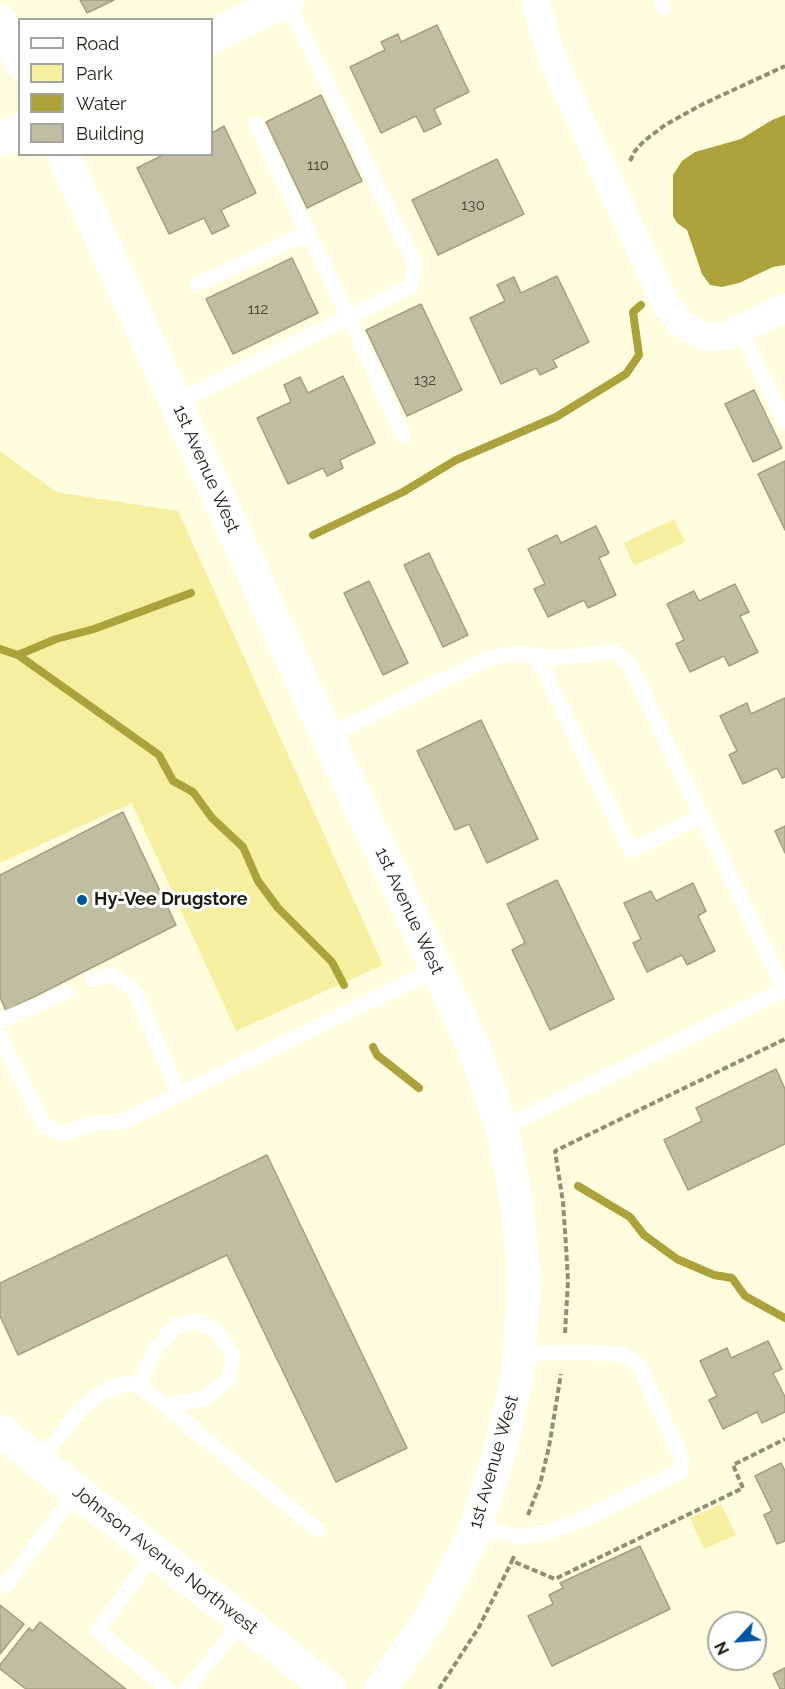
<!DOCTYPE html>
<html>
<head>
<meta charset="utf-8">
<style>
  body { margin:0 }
  #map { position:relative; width:785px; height:1689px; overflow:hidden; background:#fffddd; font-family:Raleway,sans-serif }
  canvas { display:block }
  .legend { position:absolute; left:18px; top:18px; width:195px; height:138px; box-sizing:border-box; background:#fff; border:2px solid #a4a49f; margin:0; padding:8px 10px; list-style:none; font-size:18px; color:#1c1b10 }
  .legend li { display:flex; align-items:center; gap:12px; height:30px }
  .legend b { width:30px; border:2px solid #a4a49f }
  .north { position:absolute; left:707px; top:1611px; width:60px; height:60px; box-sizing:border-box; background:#fff; border:2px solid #a4a49f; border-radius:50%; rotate:244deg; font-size:16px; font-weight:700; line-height:24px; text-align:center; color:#1c1b10 }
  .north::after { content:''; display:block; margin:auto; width:21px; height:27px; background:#0055a3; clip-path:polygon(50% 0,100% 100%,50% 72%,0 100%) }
</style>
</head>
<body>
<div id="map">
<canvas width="785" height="1689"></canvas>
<ul class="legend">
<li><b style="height:8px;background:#fff"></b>Road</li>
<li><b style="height:16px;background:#f6efa0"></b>Park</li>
<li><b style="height:16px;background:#aca23b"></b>Water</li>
<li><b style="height:16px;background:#c0bea0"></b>Building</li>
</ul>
<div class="north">N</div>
</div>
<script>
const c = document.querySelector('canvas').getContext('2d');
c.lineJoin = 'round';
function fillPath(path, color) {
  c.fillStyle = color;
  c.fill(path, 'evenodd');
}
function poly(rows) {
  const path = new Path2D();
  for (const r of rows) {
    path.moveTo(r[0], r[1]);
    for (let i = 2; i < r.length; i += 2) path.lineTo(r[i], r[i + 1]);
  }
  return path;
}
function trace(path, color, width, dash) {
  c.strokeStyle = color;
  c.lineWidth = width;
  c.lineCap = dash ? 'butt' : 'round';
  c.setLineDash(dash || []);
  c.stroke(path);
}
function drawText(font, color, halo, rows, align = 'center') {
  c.font = font + ' Raleway,sans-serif';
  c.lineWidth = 6;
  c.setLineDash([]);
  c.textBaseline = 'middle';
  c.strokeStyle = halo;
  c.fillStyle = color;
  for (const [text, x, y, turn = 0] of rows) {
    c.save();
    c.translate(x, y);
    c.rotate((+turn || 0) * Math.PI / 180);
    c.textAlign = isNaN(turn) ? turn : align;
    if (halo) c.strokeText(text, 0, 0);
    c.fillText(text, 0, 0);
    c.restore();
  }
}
const green = poly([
  [0,451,56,492,178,511,383,965,236,1031,132,803,0,863],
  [674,519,685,542,634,566,624,543],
  [721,1504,736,1535,704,1549,690,1518]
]);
const water = poly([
  [785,115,785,265,773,267,739,283,722,287,710,285,702,274,687,230,677,223,673,216,673,175,682,161,695,152,741,139,772,120]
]);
const stream = poly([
  [313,535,403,492,456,460,556,417,626,374,639,355,633,312,641,305],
  [0,649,18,655,159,755,173,781,193,792,212,818,243,847,258,881,278,908,332,962,344,985],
  [18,655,56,639,94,629,191,593],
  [373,1047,377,1055,419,1088],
  [578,1186,630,1217,644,1235,677,1259,714,1275,732,1278,745,1296,785,1318]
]);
const building = poly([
  [80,0,114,0,87,13,80,0],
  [437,25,469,92,434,109,441,124,424,132,416,116,381,133,350,67,385,50,381,42,398,34,401,42,437,25],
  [321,95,362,181,307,208,266,122,321,95],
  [224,126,256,193,221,210,229,226,212,234,204,218,169,234,137,168,165,154,212,154,212,133,224,126],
  [497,159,524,214,438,255,412,200,497,159],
  [292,258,318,313,233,354,206,299,292,258],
  [557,276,589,342,553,360,557,367,540,375,536,368,501,384,470,318,505,301,497,285,514,277,521,293,557,276],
  [421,304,462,390,407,416,366,330,421,304],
  [343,376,375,443,340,460,343,468,327,476,323,468,288,484,257,418,291,402,284,385,300,377,308,393,343,376],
  [754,390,782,448,753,462,725,404,754,390],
  [785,461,785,530,758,474,785,461],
  [596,526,609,553,599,558,616,595,588,608,584,600,548,617,534,589,545,584,528,549,557,535,561,543,596,526],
  [429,553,468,635,443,647,404,565,429,553],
  [369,581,408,663,383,675,344,593,369,581],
  [735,584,749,612,740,616,758,652,729,666,724,656,690,672,676,644,684,640,667,604,694,591,699,601,735,584],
  [785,698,785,777,782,778,777,768,743,784,729,755,737,751,720,716,747,703,751,714,785,698],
  [481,720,538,839,487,863,469,824,455,830,417,751,481,720],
  [123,812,176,925,6,1011,0,997,0,875,123,812],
  [785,826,785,853,775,831,785,826],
  [557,880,614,999,550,1030,512,950,525,943,507,904,557,880],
  [693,883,706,911,698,916,715,951,687,965,682,955,647,972,633,943,641,939,624,903,651,891,656,901,693,883],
  [776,1069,785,1089,785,1144,688,1190,664,1140,702,1121,696,1108,776,1069],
  [267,1155,407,1448,336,1482,227,1255,18,1355,0,1316,0,1283,267,1155],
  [768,1341,782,1369,773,1373,785,1397,785,1412,762,1423,757,1412,723,1429,709,1400,717,1396,700,1361,727,1348,731,1358,768,1341],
  [781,1463,785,1471,785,1541,777,1544,764,1515,772,1511,755,1476,781,1463],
  [640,1546,670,1609,552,1666,528,1616,553,1604,549,1595,563,1588,560,1583,640,1546],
  [0,1605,24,1624,0,1654,0,1605],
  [40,1622,126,1689,26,1689,0,1669,0,1665,29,1628,33,1631,40,1622],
  [785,1668,785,1689,780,1689,773,1674,785,1668]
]);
const path = poly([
  [630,161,635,151,644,141,665,125,703,104,785,66],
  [565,1333,568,1281,566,1246,563,1202,555,1151,785,1039],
  [528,1515,540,1484,549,1447,561,1374],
  [514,1556,512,1561,555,1579,743,1488,733,1465,785,1439],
  [439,1689,479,1627,512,1561]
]);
const lane = poly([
  [660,0,664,8],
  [256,124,349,317,403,436],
  [197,284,308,233],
  [740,329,785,422],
  [176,403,411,286,415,263,287,1],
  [536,655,631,850,702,816],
  [327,736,489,658,519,653,555,658,614,651,629,663,785,991],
  [93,979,113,975,135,991,179,1094],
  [0,1021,66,992],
  [0,1037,43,1123,61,1134,96,1123,122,1122,436,969],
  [502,1128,784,990],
  [139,1385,157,1347,176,1325,199,1321,216,1330,233,1355,229,1378,205,1399,164,1406],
  [39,1461,81,1409,101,1393,122,1384,139,1385,318,1530],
  [476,1526,519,1537,545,1533,575,1523,681,1471,682,1459,639,1365,621,1354,577,1352,519,1354],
  [155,1552,98,1631,168,1689],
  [5,1586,77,1491],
  [187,1689,243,1621]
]);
const street = poly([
  [535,0,552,58,666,305,683,324,706,337,726,336,785,308]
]);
const secondary = poly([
  [0,20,20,61],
  [212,37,288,0],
  [0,140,20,130],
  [63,154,327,736,475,1050,502,1128,517,1203,524,1281,518,1373,501,1448,473,1537,432,1616,381,1689],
  [0,1431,330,1689]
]);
const markers = [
  [82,900,6,"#0055a3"]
];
const numberNames = [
  ["110",318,165],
  ["130",473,205],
  ["112",258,309],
  ["132",425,380]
];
const streetNames = [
  ["1st Avenue West",206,469,66],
  ["1st Avenue West",409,911,65],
  ["1st Avenue West",494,1462,-74],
  ["Johnson Avenue Northwest",165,1560,38]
];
const poiNames = [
  ["Hy-Vee Drugstore",94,900]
];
fillPath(green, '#f6efa0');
fillPath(water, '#aca23b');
trace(stream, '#aca23b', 8);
fillPath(building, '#c0bea0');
trace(building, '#a29f83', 1.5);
trace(path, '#8f8e78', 4, [6, 3]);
trace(lane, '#fff', 15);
trace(street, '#fff', 28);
trace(secondary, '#fff', 33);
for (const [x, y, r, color] of markers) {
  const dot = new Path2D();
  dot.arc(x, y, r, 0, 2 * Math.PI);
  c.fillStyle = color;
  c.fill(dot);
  trace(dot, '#fff', 2);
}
drawText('15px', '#454434', null, numberNames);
drawText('18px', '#1c1b10', '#fff', streetNames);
drawText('bold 18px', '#1c1b10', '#fff', poiNames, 'left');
</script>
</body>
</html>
